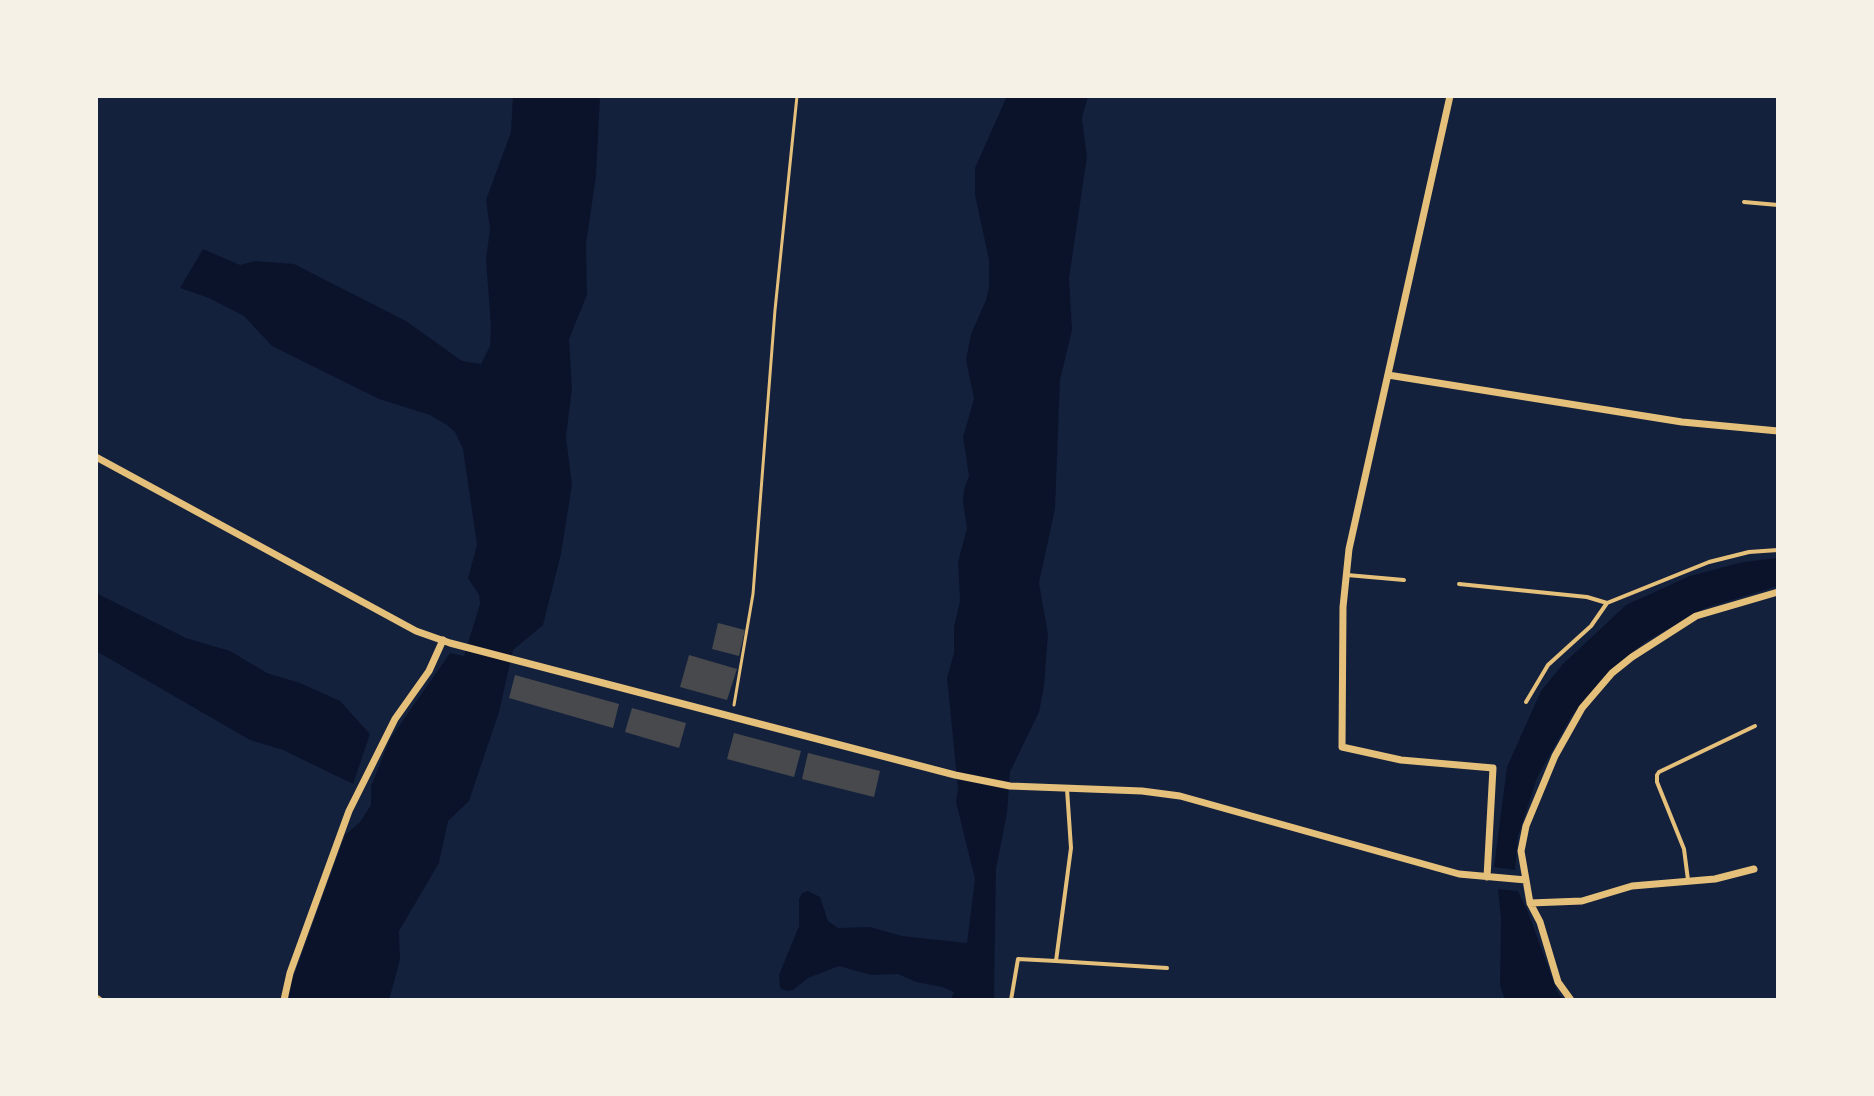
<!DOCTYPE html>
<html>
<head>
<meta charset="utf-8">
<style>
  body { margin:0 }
  #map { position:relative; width:1874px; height:1096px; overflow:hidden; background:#14213d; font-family:"Public Sans",sans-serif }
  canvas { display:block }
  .frame { position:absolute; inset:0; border:98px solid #f6f1e7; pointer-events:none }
</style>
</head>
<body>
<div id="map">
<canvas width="1874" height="1096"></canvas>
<div class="frame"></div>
</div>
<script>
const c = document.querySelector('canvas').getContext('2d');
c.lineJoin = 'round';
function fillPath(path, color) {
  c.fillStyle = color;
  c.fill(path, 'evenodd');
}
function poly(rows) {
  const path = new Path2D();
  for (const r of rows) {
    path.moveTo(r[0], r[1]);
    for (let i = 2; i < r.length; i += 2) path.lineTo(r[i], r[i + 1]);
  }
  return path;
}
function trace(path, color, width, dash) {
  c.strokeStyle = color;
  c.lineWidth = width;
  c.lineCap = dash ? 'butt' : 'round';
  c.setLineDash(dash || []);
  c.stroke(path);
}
const water = poly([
  [513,96,600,96,596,176,586,244,587,295,569,339,572,388,566,437,572,485,561,554,543,625,513,650,499,712,469,801,448,821,439,863,399,931,400,960,389,1000,289,1000,289,989,345,835,360,822,371,805,371,786,390,739,450,653,464,656,480,604,479,595,468,578,477,545,463,449,455,432,447,425,430,415,379,399,272,346,244,316,209,298,180,288,203,249,240,265,255,261,294,264,406,321,462,361,481,364,490,346,491,327,486,259,490,229,486,200,511,132],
  [1007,96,1088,96,1082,118,1087,157,1069,278,1072,330,1060,380,1055,509,1039,583,1048,634,1044,687,1039,712,1010,772,1007,813,996,869,994,1000,951,1000,954,992,942,987,916,982,898,974,871,975,839,966,808,978,793,990,786,991,780,988,779,975,799,926,799,899,802,893,808,891,820,897,828,921,838,928,870,927,902,936,967,943,975,879,956,802,958,788,947,678,954,653,954,627,960,601,958,562,967,528,963,502,964,489,969,476,963,437,974,399,966,360,971,334,986,300,989,287,989,260,975,195,975,168],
  [1778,558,1778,586,1705,608,1645,642,1615,667,1591,693,1571,717,1537,778,1518,836,1515,870,1494,867,1507,767,1541,691,1563,664,1626,605,1690,576,1743,562],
  [96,593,186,638,230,651,267,673,300,683,340,701,370,734,353,784,283,750,250,740,96,651],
  [1498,889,1518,891,1528,912,1557,991,1563,1000,1505,1000,1500,985,1501,919]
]);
const building = poly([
  [718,623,745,630,739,656,712,649],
  [689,655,737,669,727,700,680,687],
  [515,675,619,704,613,728,509,698],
  [632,708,686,723,679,748,625,732],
  [734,733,801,751,794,777,727,759],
  [808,753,880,771,874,797,802,779]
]);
const path = poly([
  [734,705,753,594,775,310,797,96]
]);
const service = poly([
  [1744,202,1778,205],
  [1347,575,1404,580],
  [1459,584,1587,597,1607,603],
  [1526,702,1548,665,1591,626,1607,603,1709,562,1749,552,1778,550],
  [1688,880,1684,849,1657,782,1657,775,1659,772,1755,726],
  [1056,961,1167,968],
  [1011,1000,1018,959,1056,961,1071,848,1067,789]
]);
const minor = poly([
  [1450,96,1349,549,1343,607,1342,747,1401,760,1493,768,1487,877],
  [1388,375,1682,422,1778,431],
  [96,457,416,631,450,643,955,775,1010,786,1142,791,1180,796,1459,874,1526,880],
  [1530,903,1582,901,1632,886,1715,879,1754,869],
  [96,998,99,1000],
  [284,1000,290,973,349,811,395,719,429,671,443,640],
  [1571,1000,1558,982,1540,922,1530,903,1521,851,1526,826,1555,756,1582,708,1612,673,1632,657,1696,616,1778,592]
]);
fillPath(water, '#0b132b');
fillPath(building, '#48494c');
trace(path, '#e5c07b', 3);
trace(service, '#e5c07b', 4);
trace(minor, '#e5c07b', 7);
</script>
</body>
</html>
